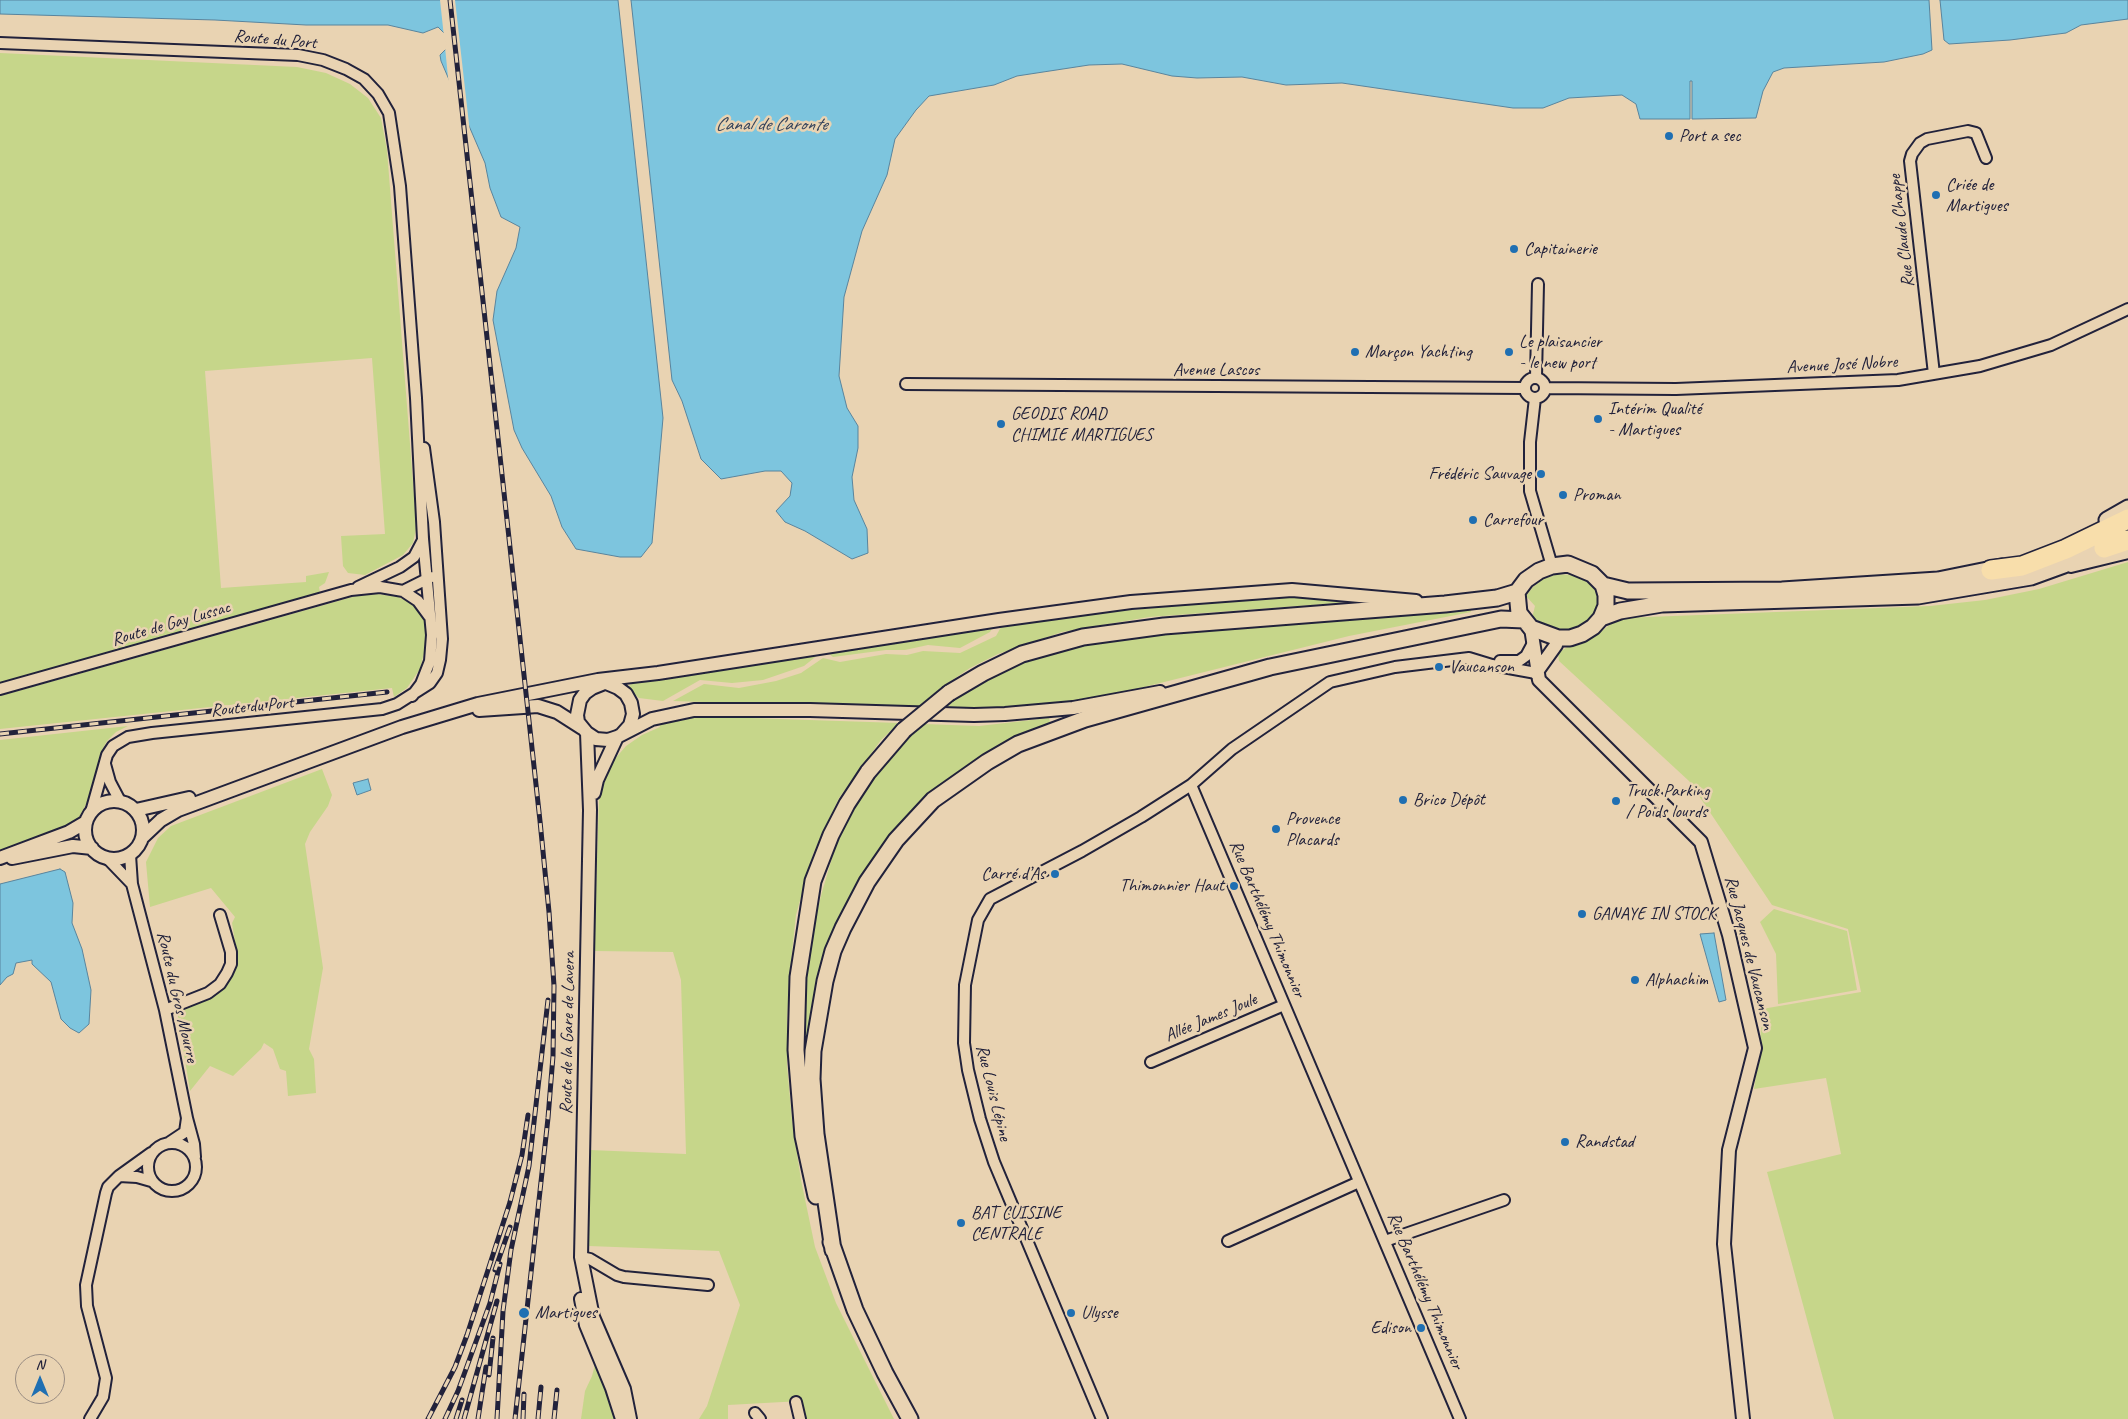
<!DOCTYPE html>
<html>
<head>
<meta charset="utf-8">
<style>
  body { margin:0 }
  #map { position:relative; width:2128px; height:1419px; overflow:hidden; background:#e9d3b2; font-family:Caveat,sans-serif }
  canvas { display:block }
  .north { position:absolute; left:15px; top:1354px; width:50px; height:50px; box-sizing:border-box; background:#e9d3b2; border:1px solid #998c82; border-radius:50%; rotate:0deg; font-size:14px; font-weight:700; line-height:20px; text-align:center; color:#22223b }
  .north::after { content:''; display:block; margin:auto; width:18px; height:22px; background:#1f6fb2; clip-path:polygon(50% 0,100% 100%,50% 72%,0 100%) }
</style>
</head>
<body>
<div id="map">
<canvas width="2128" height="1419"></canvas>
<div class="north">N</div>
</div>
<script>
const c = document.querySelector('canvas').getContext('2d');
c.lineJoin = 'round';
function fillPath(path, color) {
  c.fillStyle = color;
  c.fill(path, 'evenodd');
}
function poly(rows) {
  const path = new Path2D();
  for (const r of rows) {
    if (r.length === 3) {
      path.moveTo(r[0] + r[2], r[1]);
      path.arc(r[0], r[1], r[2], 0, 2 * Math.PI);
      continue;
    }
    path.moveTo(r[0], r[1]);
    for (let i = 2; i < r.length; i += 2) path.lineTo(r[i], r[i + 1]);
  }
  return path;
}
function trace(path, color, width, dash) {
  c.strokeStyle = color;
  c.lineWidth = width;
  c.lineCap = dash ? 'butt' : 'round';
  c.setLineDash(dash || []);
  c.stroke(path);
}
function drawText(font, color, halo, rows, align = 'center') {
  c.font = font + ' Caveat,sans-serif';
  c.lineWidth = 5;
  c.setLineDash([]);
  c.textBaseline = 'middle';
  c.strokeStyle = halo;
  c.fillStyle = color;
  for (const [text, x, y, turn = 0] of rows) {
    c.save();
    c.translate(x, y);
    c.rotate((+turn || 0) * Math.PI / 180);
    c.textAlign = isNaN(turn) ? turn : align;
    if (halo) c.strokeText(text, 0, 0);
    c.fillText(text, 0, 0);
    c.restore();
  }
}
const green = poly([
  [0,53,297,67,326,73,350,84,368,98,381,118,387,150,415,508,416,529,413,543,403,555,365,575,348,573,343,566,341,536,385,534,372,358,205,371,221,588,306,582,306,576,329,572,325,583,319,587,320,593,223,622,0,683],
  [2128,562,2128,1419,1834,1419,1767,1172,1841,1154,1826,1078,1754,1089,1760,1048,1762,1009,1861,992,1848,929,1772,905,1689,781,1559,661,1558,653,1572,644,1602,631,1612,623,1622,618,1930,606,1985,600,2039,589],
  [1558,574,1570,575,1583,579,1597,591,1598,608,1595,615,1576,628,1564,630,1551,628,1539,624,1532,618,1535,606,1526,596,1533,587,1543,579],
  [377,594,398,597,411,603,422,613,426,625,427,641,420,669,407,688,394,697,392,688,0,729,0,696,356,596],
  [1282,598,1315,598,1341,601,1340,603,1149,617,1062,632,998,654,970,668,942,687,916,709,673,701,704,684,739,688,776,681,801,673,823,658,840,662,886,654,907,655,923,651,960,653,996,636,1001,627,1104,612],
  [1466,609,1470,609,1471,612,1349,636,1104,697,1017,708,943,709,985,678,1029,659,1068,646,1118,637],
  [993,627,990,632,960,648,928,645,905,650,886,650,833,657,828,653],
  [819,654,804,666,763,680,732,683,700,680,663,701,639,698,627,687,633,683],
  [691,716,899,723,881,740,839,798,813,854,796,915,790,971,787,1020,787,1065,792,1120,801,1180,815,1247,836,1303,894,1419,805,1419,801,1401,728,1405,728,1419,699,1419,707,1406,740,1305,719,1251,589,1246,590,1150,686,1154,681,980,673,952,594,951,599,800,604,775,611,759,614,760,626,746,642,735,660,727,659,723],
  [1049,718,1050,722,1012,740,954,776,860,882,807,1046,804,1049,805,990,812,932,822,892,835,848,854,809,878,773,901,745,924,724,979,726],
  [128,726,116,732,107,741,102,750,91,795,78,819,73,824,0,853,0,740],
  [322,769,332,795,328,806,310,832,305,844,323,968,309,1049,314,1059,316,1093,288,1096,286,1071,280,1069,273,1049,264,1043,261,1049,233,1076,210,1066,190,1091,177,1011,206,999,224,986,234,973,237,954,232,923,235,917,211,888,150,907,146,862,158,838,171,826],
  [1774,909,1847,931,1857,990,1778,1004,1776,954,1760,922],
  [596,1361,617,1419,581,1419,585,1391,592,1376]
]);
const water = poly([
  [0,0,618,0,663,418,652,543,641,557,620,557,576,549,562,527,551,496,522,448,514,430,493,320,497,291,516,248,520,227,501,217,490,188,485,163,441,61,440,55,450,45,445,34,438,27,423,33,388,25,306,25,215,20,0,14,0,0],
  [631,0,1929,0,1932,50,1923,54,1884,62,1784,68,1773,72,1763,91,1756,118,1692,119,1692,81,1690,81,1690,119,1640,119,1636,104,1622,95,1569,98,1543,108,1513,108,1342,83,1286,85,1242,77,1197,78,1172,76,1122,64,1089,65,1017,76,994,85,929,96,916,110,895,139,887,175,862,231,844,297,839,376,847,408,858,426,858,448,852,477,854,500,867,529,868,553,852,559,805,531,785,522,776,511,790,496,792,483,781,471,765,471,721,479,701,459,682,401,672,380,631,0],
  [1940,0,2128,0,2128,19,2081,25,2066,33,2010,40,1949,44,1944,40,1940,0],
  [368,779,371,790,357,795,353,783,368,779],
  [60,869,65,872,73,903,72,923,82,949,91,990,89,1024,79,1033,70,1028,61,1019,51,982,32,964,32,960,16,963,13,974,7,977,0,985,0,884,60,869],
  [1714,933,1726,1000,1719,1002,1700,934,1714,933]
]);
const pier = poly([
  [440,0,455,0,470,133,449,87,445,47,447,44,444,37]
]);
const minor = poly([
  [0,43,298,55,323,60,346,69,364,79,378,94,389,113,400,186,416,398,423,539,432,635,430,661,421,684,412,696],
  [1934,374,1910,161,1912,154,1920,143,1927,139,1968,131,1976,133,1986,158],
  [1536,377,1538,284],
  [1535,388,10],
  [906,384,1525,388],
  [1546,388,1676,389,1898,380,1980,366,2051,345,2128,309],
  [1535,398,1530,442,1530,491,1552,566],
  [2071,567,2128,553],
  [358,587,400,567,414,557,423,540],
  [403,591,431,577],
  [1500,661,1519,661,1526,656,1533,643],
  [0,689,351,590,380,587,403,591,418,601,429,616],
  [105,764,110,782,120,801],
  [1191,785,1460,1419],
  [91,812,107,755,113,746,128,737,152,733,382,709,397,704,430,683,437,673,440,660,442,639,434,522,424,448],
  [107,858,132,884,130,855],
  [132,884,165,1010,187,1118],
  [165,1010,208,993,220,984,227,973,231,964,231,952,220,915],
  [1151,1062,1284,1005],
  [170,1142,185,1132,187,1118,194,1144,195,1157],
  [172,1167,24],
  [151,1153,119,1176,137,1177,151,1181],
  [1228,1241,1359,1182],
  [1385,1241,1504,1200],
  [581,1257,590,1259,617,1275,624,1277,708,1285],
  [796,1402,800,1419],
  [755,1413,760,1419],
  [90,1419,103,1397,106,1378,87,1306,86,1285,106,1193,108,1187,119,1176],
  [1102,1419,994,1162,980,1119,968,1070,964,1043,965,985,978,920,990,899,1082,851,1141,817,1191,785,1232,749,1330,682,1395,667,1469,658,1492,665,1536,673]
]);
const tertiary = poly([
  [1531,628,1539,680,1701,842,1729,935,1755,1048,1729,1150,1724,1244,1743,1419],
  [1536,673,1556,645,1558,638],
  [599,680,618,688,626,694,631,703,633,714,630,725,622,734],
  [602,684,592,688,585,693,580,700,577,715,578,722,587,733,596,739,608,740,617,737,652,719,694,710,810,710,974,715,1005,714,1073,708,1160,692],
  [479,710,538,706,557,712,582,728],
  [587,733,590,810,581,1257,593,1317,624,1389,630,1419],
  [594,793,597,780,617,737],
  [114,830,29],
  [136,810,189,798],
  [143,837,161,820,178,810,402,727,478,704,598,680,658,673,999,620,1131,602,1292,590,1416,601],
  [0,858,69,832,86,822],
  [12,858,73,846,92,848],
  [581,1299,586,1325,612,1388,622,1419]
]);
const secondary = poly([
  [2107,520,2128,508],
  [1568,564,1592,574,1603,585,1606,595,1606,606,1601,618,1593,627,1582,634,1570,638,1558,638,1531,628,1519,613,1517,592,1526,580,1539,571,1552,566,1568,564],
  [1603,585,1628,591,1782,590,1938,580,2002,567],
  [1601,618,1620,611,1662,604,1918,596,2031,577,2064,565,2113,542],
  [949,693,983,673,1022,654,1083,637,1164,626,1445,604,1497,598,1517,592],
  [816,1196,803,1136,796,1050,798,977,813,881,831,835,847,804,868,772,904,730],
  [831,1242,855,1310,885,1373,910,1419],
  [833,1250,816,1134,812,1079,813,1051,825,981,833,951,843,928,867,882,896,840,933,800,987,762,1018,744,1085,719,1270,667,1501,619,1524,620]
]);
const motorway = poly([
  [2104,548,2128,540],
  [1991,570,2022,566,2066,549,2128,519]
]);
const rail = poly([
  [450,0,540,821,549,912,554,986,553,1056,548,1118,515,1419],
  [0,734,387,692],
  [495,1270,510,1227],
  [489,1375,493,1338],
  [428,1419,455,1367,467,1335,510,1202,522,1155,528,1115],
  [445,1419,458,1391,490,1303,500,1264],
  [456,1419,462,1400],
  [464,1419,497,1301],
  [478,1419,486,1367],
  [497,1419,503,1311,511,1250,529,1166,548,1000],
  [523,1419,524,1394],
  [538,1419,541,1387],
  [554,1419,557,1390]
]);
const secondaryBridge = poly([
  [904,730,949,693]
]);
const markers = [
  [1669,136,5,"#1f6fb2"],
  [1936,195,5,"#1f6fb2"],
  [1514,249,5,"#1f6fb2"],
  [1355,352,5,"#1f6fb2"],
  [1509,352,5,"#1f6fb2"],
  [1598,419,5,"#1f6fb2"],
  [1001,424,5,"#1f6fb2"],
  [1541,474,5,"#1f6fb2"],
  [1563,495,5,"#1f6fb2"],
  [1473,520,5,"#1f6fb2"],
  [1439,667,5,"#1f6fb2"],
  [1403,800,5,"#1f6fb2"],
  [1616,801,5,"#1f6fb2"],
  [1276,829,5,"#1f6fb2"],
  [1055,874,5,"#1f6fb2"],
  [1234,886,5,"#1f6fb2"],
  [1582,914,5,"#1f6fb2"],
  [1635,980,5,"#1f6fb2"],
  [1565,1142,5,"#1f6fb2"],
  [961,1223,5,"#1f6fb2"],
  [524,1313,6,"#1f6fb2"],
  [1071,1313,5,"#1f6fb2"],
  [1421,1328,5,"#1f6fb2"]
];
const streetNames = [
  ["Route du Port",275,40,5],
  ["Rue Claude Chappe",1902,231,-97],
  ["Avenue José Nobre",1842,365,-3],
  ["Avenue Lascos",1216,370],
  ["Route de Gay Lussac",171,624,-16],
  ["Route du Port",252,707,-6],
  ["Rue Barthélémy Thimonnier",1267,919,67],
  ["Rue Jacques de Vaucanson",1749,953,76],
  ["Route du Gros Mourre",177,997,77],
  ["Allée James Joule",1211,1018,-23],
  ["Route de la Gare de Lavera",568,1033,-89],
  ["Rue Louis Lépine",993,1093,76],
  ["Rue Barthélémy Thimonnier",1425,1291,67]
];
const poiNames = [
  ["Port a sec",1679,136],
  ["Criée de",1946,185],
  ["Martigues",1946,206],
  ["Capitainerie",1524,249],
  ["Le plaisancier",1519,342],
  ["- le new port",1519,363],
  ["Marçon Yachting",1365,352],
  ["Intérim Qualité",1608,409],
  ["- Martigues",1608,430],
  ["GEODIS ROAD",1011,414],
  ["CHIMIE MARTIGUES",1011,435],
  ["Frédéric Sauvage",1531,474,"right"],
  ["Proman",1573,495],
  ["Carrefour",1483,520],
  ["Vaucanson",1449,667],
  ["Truck Parking",1626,791],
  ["/ Poids lourds",1626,812],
  ["Brico Dépôt",1413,800],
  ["Provence",1286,819],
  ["Placards",1286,840],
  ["Carré d’As",1045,874,"right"],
  ["Thimonnier Haut",1224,886,"right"],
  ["GANAYE IN STOCK",1592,914],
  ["Alphachim",1645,980],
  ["Randstad",1575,1142],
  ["BAT CUISINE",971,1213],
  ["CENTRALE",971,1234],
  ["Martigues",535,1313],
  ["Ulysse",1081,1313],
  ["Edison",1411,1328,"right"]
];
const waterNames = [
  ["Canal de Caronte",771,125]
];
fillPath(green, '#c6d68a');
fillPath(water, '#7dc5de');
trace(water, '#59849d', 1);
fillPath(pier, '#e9d3b2');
trace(minor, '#22223b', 14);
trace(tertiary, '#22223b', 16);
trace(secondary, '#22223b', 19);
trace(motorway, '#22223b', 22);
trace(minor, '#e9d3b2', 10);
trace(tertiary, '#e9d3b2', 12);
trace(secondary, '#e9d3b2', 15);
trace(motorway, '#f8deab', 19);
trace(rail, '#22223b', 5);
trace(rail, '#e9d3b2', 3, [9]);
trace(secondaryBridge, '#22223b', 19, []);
trace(secondaryBridge, '#e9d3b2', 15);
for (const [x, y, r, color] of markers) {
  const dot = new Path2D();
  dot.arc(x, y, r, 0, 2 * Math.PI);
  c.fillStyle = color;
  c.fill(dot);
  trace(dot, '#e9d3b2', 2);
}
drawText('18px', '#22223b', '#e9d3b2', streetNames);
drawText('18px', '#22223b', '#e9d3b2', poiNames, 'left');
drawText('italic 19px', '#34435c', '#e9d3b2', waterNames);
</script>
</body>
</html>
